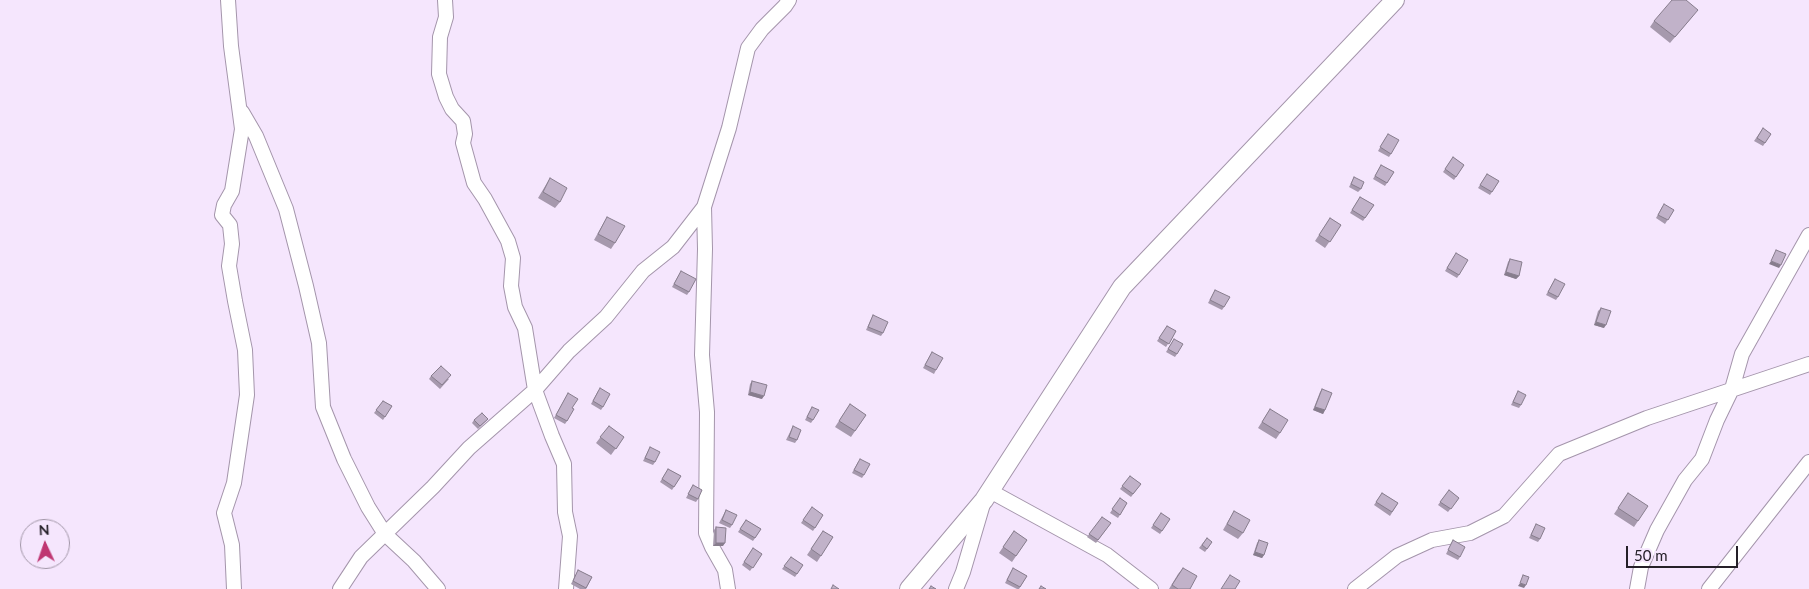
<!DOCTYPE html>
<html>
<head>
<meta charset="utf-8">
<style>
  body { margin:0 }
  #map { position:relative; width:1809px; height:589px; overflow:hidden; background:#f5e6fd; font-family:Lato,sans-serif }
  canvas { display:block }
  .north { position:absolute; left:20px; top:519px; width:50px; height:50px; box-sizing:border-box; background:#f5e6fd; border:1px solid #a297a8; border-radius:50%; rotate:357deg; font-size:14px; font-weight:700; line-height:20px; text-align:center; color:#252028 }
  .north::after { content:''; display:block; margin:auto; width:18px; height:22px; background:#bf3672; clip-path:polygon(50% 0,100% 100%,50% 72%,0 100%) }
  .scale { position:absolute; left:1626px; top:546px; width:112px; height:22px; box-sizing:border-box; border:2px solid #252028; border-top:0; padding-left:6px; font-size:15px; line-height:18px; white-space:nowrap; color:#252028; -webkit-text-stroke:4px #f5e6fd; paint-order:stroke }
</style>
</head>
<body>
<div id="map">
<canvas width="1809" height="589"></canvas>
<div class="north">N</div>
<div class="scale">50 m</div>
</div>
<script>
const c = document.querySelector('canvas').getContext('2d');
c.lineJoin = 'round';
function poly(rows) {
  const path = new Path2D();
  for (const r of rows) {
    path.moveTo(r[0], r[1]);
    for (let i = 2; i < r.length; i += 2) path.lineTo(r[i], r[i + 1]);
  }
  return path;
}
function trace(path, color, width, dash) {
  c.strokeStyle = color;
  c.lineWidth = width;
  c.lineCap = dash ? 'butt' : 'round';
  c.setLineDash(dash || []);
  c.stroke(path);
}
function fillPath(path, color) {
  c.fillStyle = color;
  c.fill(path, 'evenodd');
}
const minor = poly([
  [228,0,231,46,242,129,232,191,224,205,222,215,230,225,232,244,229,266,235,301,245,350,247,395,234,483,224,513,232,545,234,589],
  [445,0,446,17,440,37,439,74,446,97,452,109,463,121,465,134,463,143,474,183,485,199,508,241,513,258,511,286,515,307,525,328,535,390,552,436,564,464,565,512,570,536,566,589],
  [242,112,256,136,286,209,306,286,319,343,323,407,344,459,368,507,385,534,414,561,438,589],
  [990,491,1107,555,1151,589],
  [340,589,361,557,433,487,469,448,535,390,569,351,606,317,643,271,673,247,704,207],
  [728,589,725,570,712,547,706,533,707,412,702,355,705,249,704,207,729,128,748,48,762,29,785,6,789,0],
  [956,589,963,572,983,504],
  [1355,589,1397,556,1432,540,1470,533,1504,516,1559,454,1647,418,1809,364],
  [1637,589,1641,567,1657,530,1685,480,1702,459,1717,420,1732,389,1742,354,1809,235],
  [1709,589,1809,462]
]);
const tertiary = poly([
  [909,589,984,500,1122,287,1395,0]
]);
const wall = poly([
  [1693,16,1670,43,1650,27,1654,21],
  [1763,128,1771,134,1763,146,1754,141],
  [1386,137,1391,154,1389,157,1378,151],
  [1453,157,1464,165,1454,180,1443,172],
  [1381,165,1394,172,1385,186,1373,179],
  [1487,174,1499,181,1490,195,1478,188],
  [1354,177,1361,189,1358,192,1349,187],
  [550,178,560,202,555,208,538,198],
  [1360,197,1374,205,1363,221,1350,213],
  [1662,207,1674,210,1665,224,1656,218],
  [607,217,615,243,611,249,594,240],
  [1330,218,1341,225,1325,248,1315,241],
  [1454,256,1459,275,1457,278,1445,271],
  [1510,259,1519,276,1516,279,1504,275,1508,262],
  [681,271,689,292,687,295,672,287],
  [1555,279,1558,297,1556,300,1546,295],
  [1215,290,1224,307,1222,310,1208,303],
  [1601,308,1604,328,1594,325,1598,311],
  [873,315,883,333,881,336,866,330],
  [1167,326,1176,331,1166,347,1157,341],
  [1174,339,1177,354,1175,357,1166,352],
  [932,352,936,370,934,374,923,368],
  [431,376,449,379,440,389,429,379],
  [752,381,762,399,748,395,750,384],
  [1322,389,1325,410,1323,414,1313,410,1320,392],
  [598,391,603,407,601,410,591,404],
  [1518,391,1521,405,1519,408,1511,405],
  [568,393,572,408,567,421,565,424,554,418],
  [383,401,392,406,383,420,374,413],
  [850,404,866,415,851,437,835,427],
  [812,407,813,420,811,423,805,420],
  [1270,409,1280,433,1276,439,1258,428],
  [488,419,478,429,472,423,474,420],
  [609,426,624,437,611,455,596,443],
  [793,426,797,440,795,443,786,440],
  [650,447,655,462,653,465,643,461],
  [858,462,864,475,862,478,852,473],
  [668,469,681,476,672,490,660,482],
  [1130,476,1141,484,1131,497,1120,489],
  [693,485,698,499,696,502,686,498],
  [1449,490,1459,498,1448,512,1438,505],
  [1382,493,1398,503,1390,516,1374,505],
  [1628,493,1638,521,1634,527,1614,514],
  [1120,498,1127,503,1118,518,1110,513],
  [812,507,823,515,813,531,801,523],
  [726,510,732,525,730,528,719,523],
  [1234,511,1243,533,1238,539,1223,530],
  [1161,513,1170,519,1160,534,1151,528],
  [1102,517,1111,523,1096,543,1087,537],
  [746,520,761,529,753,541,738,532],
  [1536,524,1540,539,1538,542,1529,538],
  [716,527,723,546,713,546,714,530],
  [823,531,833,537,817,562,807,555],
  [1014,531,1027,540,1012,562,999,553],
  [1207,538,1212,542,1205,552,1199,548],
  [1259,540,1264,555,1262,558,1253,555,1257,543],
  [1453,540,1460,557,1458,560,1446,554],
  [753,548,762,554,750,571,742,565],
  [791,557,803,565,795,577,782,569],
  [1013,568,1027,576,1019,589,1017,589,1005,583],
  [1183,568,1190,589,1169,589,1178,574],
  [578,570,592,577,586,589,580,589,571,584]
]);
const shadedWall = poly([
  [1771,261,1781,265,1779,268,1769,264],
  [1506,272,1519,276,1516,279,1504,275],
  [1596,322,1606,325,1604,328,1594,325],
  [750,392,764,396,762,399,748,395],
  [1315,407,1325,410,1323,414,1313,410],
  [716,543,725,543,723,546,713,546],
  [1255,552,1264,555,1262,558,1253,555],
  [1520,583,1526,585,1524,588,1518,586]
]);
const building = poly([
  [1672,0,1686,0,1698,10,1675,37,1654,21,1672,0],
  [1763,128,1771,134,1765,143,1757,138,1763,128],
  [1388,134,1399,140,1391,154,1380,147,1388,134],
  [1453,157,1464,165,1456,177,1445,169,1453,157],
  [1381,165,1394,172,1387,183,1375,176,1381,165],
  [1487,174,1499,181,1492,192,1480,185,1487,174],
  [1354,177,1364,182,1361,189,1351,184,1354,177],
  [550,178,567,188,560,202,543,192,550,178],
  [1360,197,1374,205,1365,218,1352,210,1360,197],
  [1664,204,1674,210,1668,220,1658,215,1664,204],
  [607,217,625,226,615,243,598,234,607,217],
  [1330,218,1341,225,1330,242,1319,235,1330,218],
  [1776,250,1786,254,1781,265,1771,261,1776,250],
  [1456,253,1468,260,1459,275,1447,268,1456,253],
  [1510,259,1522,262,1519,276,1506,272,1510,259],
  [681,271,696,279,689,292,674,284,681,271],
  [1555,279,1565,284,1558,297,1548,292,1555,279],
  [1215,290,1230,297,1224,307,1210,300,1215,290],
  [1601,308,1611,311,1606,325,1596,322,1601,308],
  [873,315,888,322,883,333,868,327,873,315],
  [1167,326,1176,331,1169,344,1159,338,1167,326],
  [1174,339,1183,344,1177,354,1168,349,1174,339],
  [932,352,943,358,936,370,925,365,932,352],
  [441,366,451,375,442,385,431,376,441,366],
  [752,381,767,385,764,396,750,392,752,381],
  [600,388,610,394,603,407,593,401,600,388],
  [1322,389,1332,393,1325,410,1315,407,1322,389],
  [1518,391,1526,395,1521,405,1513,402,1518,391],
  [568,393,578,399,572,408,574,409,567,421,556,415,568,393],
  [383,401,392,406,385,417,376,410,383,401],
  [850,404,866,415,855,431,839,421,850,404],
  [812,407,819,410,813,420,807,417,812,407],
  [1270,409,1288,420,1280,433,1262,422,1270,409],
  [482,413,488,419,480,426,474,420,482,413],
  [609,426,624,437,616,449,600,437,609,426],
  [793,426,801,430,797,440,789,437,793,426],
  [650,447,660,452,655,462,645,458,650,447],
  [860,459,870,464,864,475,854,470,860,459],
  [668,469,681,476,674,487,662,479,668,469],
  [1130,476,1141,484,1133,494,1122,486,1130,476],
  [693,485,702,490,698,499,688,494,693,485],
  [1449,490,1459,498,1451,509,1440,502,1449,490],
  [1382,493,1398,503,1392,512,1376,502,1382,493],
  [1628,493,1648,506,1638,521,1618,508,1628,493],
  [1120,498,1127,503,1120,515,1112,509,1120,498],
  [812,507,823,515,815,528,803,520,812,507],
  [726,510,737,515,732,525,722,520,726,510],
  [1234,511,1250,520,1243,533,1227,524,1234,511],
  [1161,513,1170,519,1162,531,1153,525,1161,513],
  [1102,517,1111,523,1098,540,1089,534,1102,517],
  [746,520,761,529,755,538,740,529,746,520],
  [1536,524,1545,528,1540,539,1531,535,1536,524],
  [716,527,726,528,725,543,716,543,716,527],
  [823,531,833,537,821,556,811,549,823,531],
  [1014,531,1027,540,1016,556,1003,547,1014,531],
  [1207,538,1212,542,1207,549,1202,545,1207,538],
  [1259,540,1268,543,1264,555,1255,552,1259,540],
  [1453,540,1465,547,1460,557,1448,550,1453,540],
  [753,548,762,554,753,568,744,562,753,548],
  [791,557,803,565,797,574,784,566,791,557],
  [1013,568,1027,576,1020,587,1007,580,1013,568],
  [1183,568,1197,576,1190,589,1178,589,1172,585,1183,568],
  [578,570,592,577,586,588,573,581,578,570],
  [1230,575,1240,581,1235,589,1221,589,1230,575],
  [1523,575,1529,577,1526,585,1520,583,1523,575],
  [833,585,839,589,831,589,833,585],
  [931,586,936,589,929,589,931,586],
  [1041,586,1046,589,1039,589,1041,586]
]);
trace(minor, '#a495ab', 16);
trace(tertiary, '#a495ab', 20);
trace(minor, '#fff', 14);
trace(tertiary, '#fff', 18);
fillPath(wall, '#a699ad');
fillPath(shadedWall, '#877d8d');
fillPath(building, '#c1b2c9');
trace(building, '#877d8d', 1);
</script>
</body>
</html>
